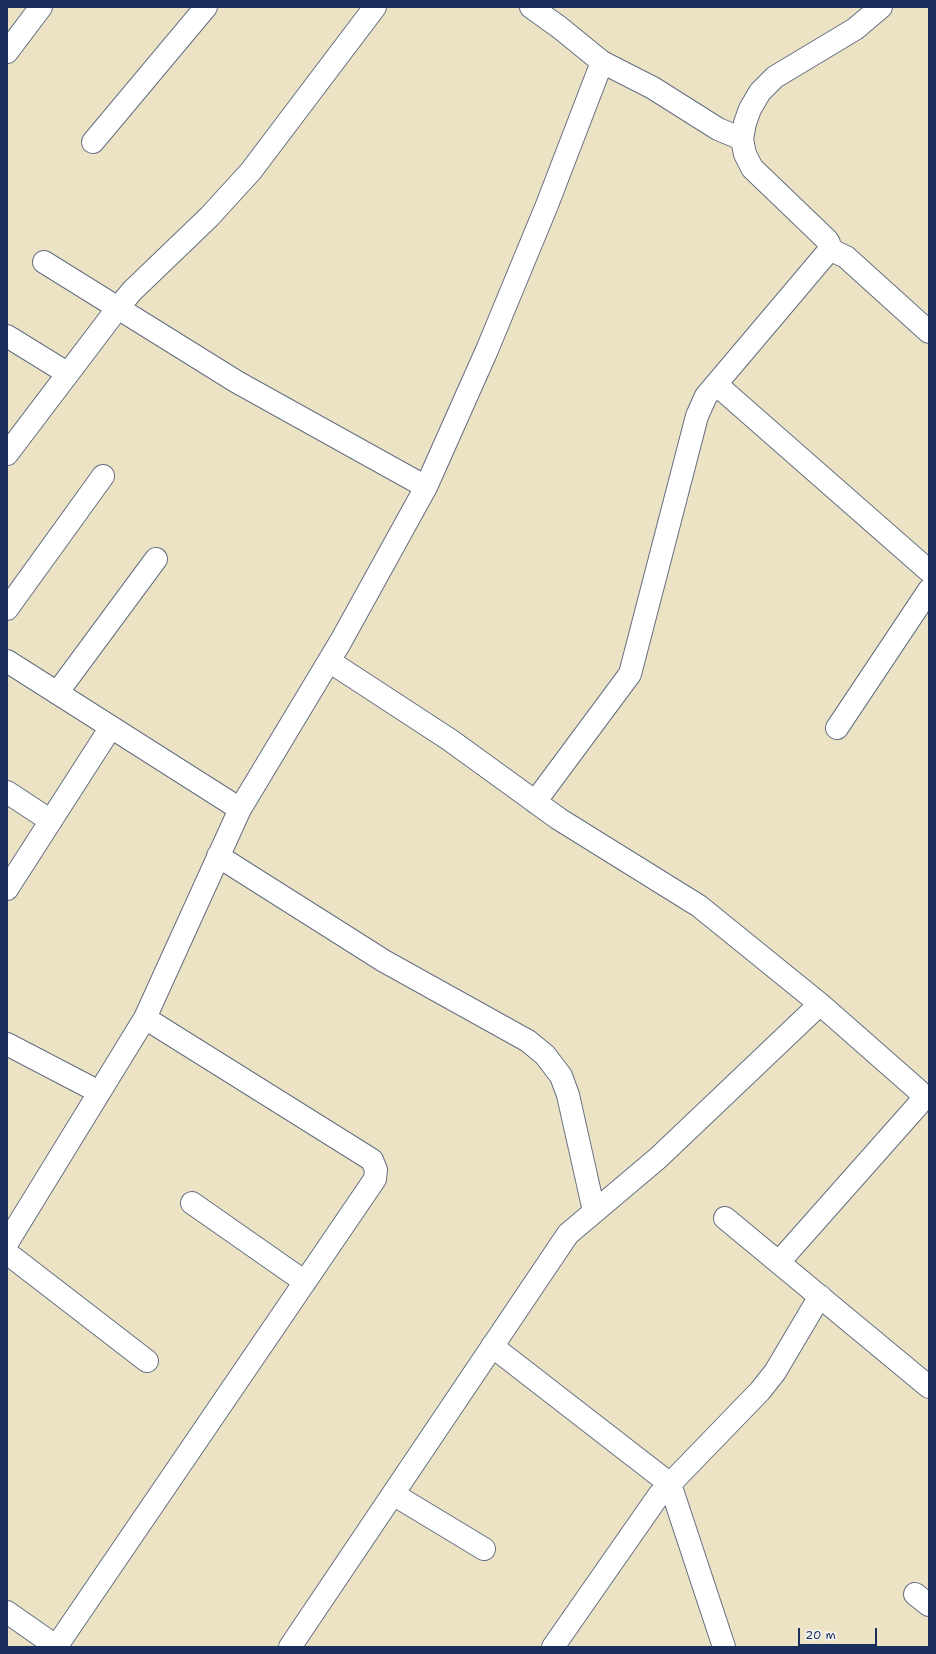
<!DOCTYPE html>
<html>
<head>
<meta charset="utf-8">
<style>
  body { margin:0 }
  #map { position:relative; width:936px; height:1654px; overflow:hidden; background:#ece3c5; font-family:"Shantell Sans",sans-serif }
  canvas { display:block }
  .frame { position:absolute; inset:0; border:8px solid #1b2f5e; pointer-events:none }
  .scale { position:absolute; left:798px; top:1628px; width:79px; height:18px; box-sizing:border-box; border:2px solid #1b2f5e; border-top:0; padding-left:5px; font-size:12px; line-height:14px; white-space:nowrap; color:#1b2f5e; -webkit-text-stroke:3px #f6f6f2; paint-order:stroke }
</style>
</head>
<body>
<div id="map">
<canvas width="936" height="1654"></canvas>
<div class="frame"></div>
<div class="scale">20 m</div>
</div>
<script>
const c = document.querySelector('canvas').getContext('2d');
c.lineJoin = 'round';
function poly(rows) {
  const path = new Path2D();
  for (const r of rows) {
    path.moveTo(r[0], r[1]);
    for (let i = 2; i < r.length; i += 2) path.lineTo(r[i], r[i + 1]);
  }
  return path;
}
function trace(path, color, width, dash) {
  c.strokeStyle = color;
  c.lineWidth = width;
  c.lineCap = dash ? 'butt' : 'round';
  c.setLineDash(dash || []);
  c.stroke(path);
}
const street = poly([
  [531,7,559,27,602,62,653,88,718,129,742,139],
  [7,52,41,7],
  [93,142,206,7],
  [829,249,846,257,929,332],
  [44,262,237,382,426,487],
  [7,336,67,373],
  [717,385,929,571],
  [7,454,117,309,132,291,209,217,251,171,375,7],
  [7,609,103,476],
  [7,661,240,809],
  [329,661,450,740,559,819,699,906,820,1004,919,1091,921,1097,919,1104,779,1262],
  [57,693,156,559],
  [837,728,929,590],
  [7,792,51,821],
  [535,802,630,674,697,416,706,396,826,254,829,249,829,243,827,240,752,168,745,154,742,139,745,123,750,109,760,92,775,77,855,29,881,7],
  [218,856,384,961,528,1041,545,1055,561,1076,568,1095,594,1211],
  [7,889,111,727],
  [7,1044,99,1092],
  [192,1203,305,1282],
  [725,1218,929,1387],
  [7,1243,145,1018,240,809,341,641,426,487,487,350,547,205,602,62],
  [7,1253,147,1361],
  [492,1346,670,1484,760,1391,775,1372,820,1296],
  [393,1494,484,1549],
  [915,1594,929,1605],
  [7,1612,57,1647],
  [56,1647,375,1179,376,1170,372,1160,145,1018],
  [290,1647,568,1234,658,1158,820,1004],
  [553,1647,659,1495,670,1484,724,1647]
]);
trace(street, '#646e82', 24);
trace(street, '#fff', 22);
</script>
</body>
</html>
